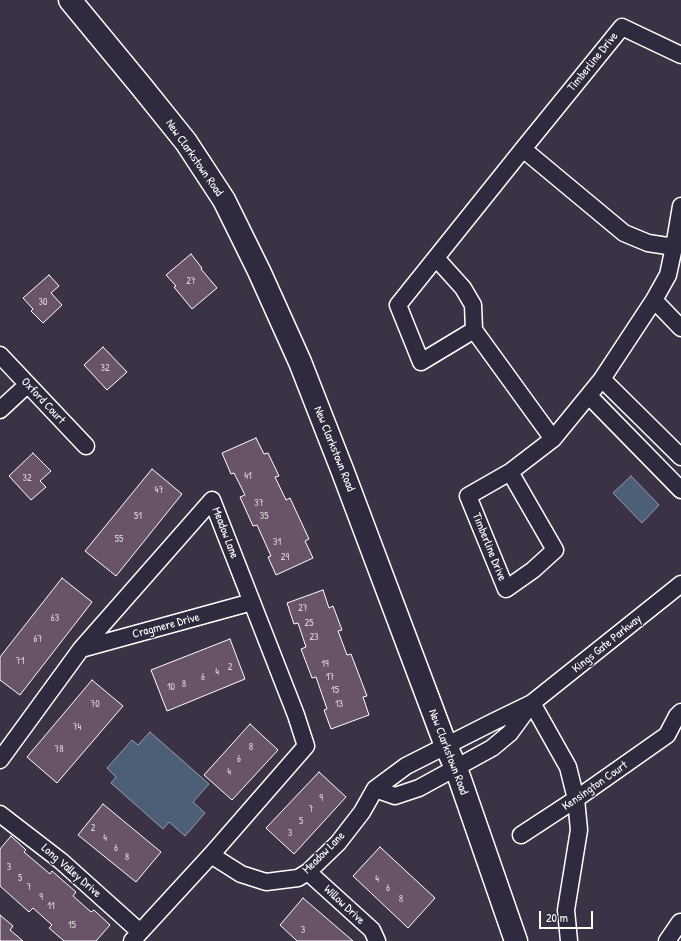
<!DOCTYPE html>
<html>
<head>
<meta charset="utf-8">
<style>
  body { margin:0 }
  #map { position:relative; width:681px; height:941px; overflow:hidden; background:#3b3246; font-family:"Patrick Hand",sans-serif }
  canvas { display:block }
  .scale { position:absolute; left:539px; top:911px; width:54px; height:18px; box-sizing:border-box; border:2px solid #fff; border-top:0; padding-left:5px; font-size:12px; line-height:14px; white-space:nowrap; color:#fff; -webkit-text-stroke:3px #2f2a3d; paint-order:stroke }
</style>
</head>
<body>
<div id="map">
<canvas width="681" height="941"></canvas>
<div class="scale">20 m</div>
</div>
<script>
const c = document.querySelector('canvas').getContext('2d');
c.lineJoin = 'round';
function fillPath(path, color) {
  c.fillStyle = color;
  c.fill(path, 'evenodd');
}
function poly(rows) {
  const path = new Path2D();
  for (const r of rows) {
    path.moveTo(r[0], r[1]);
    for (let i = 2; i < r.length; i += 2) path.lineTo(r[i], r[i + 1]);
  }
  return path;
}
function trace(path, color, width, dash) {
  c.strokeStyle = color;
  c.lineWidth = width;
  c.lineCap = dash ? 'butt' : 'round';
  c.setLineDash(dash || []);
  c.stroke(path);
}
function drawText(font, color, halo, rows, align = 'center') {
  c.font = font + ' "Patrick Hand",sans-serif';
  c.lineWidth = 3;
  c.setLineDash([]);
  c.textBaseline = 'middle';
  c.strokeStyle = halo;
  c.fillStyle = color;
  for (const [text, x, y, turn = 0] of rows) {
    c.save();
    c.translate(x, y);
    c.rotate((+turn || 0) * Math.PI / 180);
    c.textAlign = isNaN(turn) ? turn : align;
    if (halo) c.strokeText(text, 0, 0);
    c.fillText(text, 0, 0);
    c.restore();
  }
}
const water = poly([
  [631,476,659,505,642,523,613,493,631,476],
  [150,732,209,784,193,802,205,813,185,836,169,822,163,829,111,783,116,777,107,768,132,740,138,745,150,732]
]);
const building = poly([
  [191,254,202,268,201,269,217,288,192,309,174,287,176,286,166,275,191,254],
  [49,275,59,286,51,293,62,305,43,323,31,311,33,309,23,298,49,275],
  [103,347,127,372,107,390,84,365,103,347],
  [256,438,264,454,268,453,279,476,275,477,286,500,290,498,309,539,305,541,313,558,276,575,268,557,271,556,257,525,253,526,240,497,245,495,234,473,231,474,222,453,256,438],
  [33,453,51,471,40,481,46,487,31,500,9,476,33,453],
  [152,469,182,494,116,576,85,551,152,469],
  [62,578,92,602,20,695,0,680,0,657,62,578],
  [323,590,329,608,333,606,342,630,338,631,347,655,351,654,367,696,363,697,369,715,331,729,324,710,327,709,316,677,312,678,301,649,306,647,298,623,294,624,287,603,323,590],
  [230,639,245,679,167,711,151,670,230,639],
  [92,680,123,706,57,783,27,757,92,680],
  [250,724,278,750,232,800,204,775,250,724],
  [319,772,346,797,294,854,266,828,319,772],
  [103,804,161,852,136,882,78,835,103,804],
  [11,836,26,850,24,852,50,874,52,871,76,892,73,896,91,912,94,910,110,925,96,941,64,941,49,928,52,925,33,908,29,912,0,886,0,849,11,836],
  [380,847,435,898,408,928,353,876,380,847],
  [303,898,353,941,297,941,280,925,303,898],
  [0,915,13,926,10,930,23,941,0,941,0,915]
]);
const street = poly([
  [523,149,624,233,648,243,674,247],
  [436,258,463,288,473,305,474,330,553,439],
  [654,300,681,328],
  [474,330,421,362,398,305,523,149,622,27,681,55],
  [0,355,86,446],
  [602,379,681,457],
  [589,396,681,490],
  [0,410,27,385],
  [510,472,555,550,533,570,506,589,468,496,510,472,553,439,602,379,654,300,668,275,674,247,681,206],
  [81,649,252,602],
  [532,703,568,767,576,799,579,830,566,910,569,941],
  [0,760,81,649,212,500,296,715,306,746,211,855,132,941],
  [375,789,395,796,419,788,492,748,510,733,532,703,681,584],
  [0,814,61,861,140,932],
  [521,835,576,799,667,735,677,716,681,712],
  [211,855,241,874,266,882,298,878,308,872,338,843,362,812,375,789,406,766,493,722,532,703],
  [308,872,372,930,377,941],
  [667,941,680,922]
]);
const secondary = poly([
  [70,0,141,86,186,142,224,200,259,271,300,362,343,472,446,746,456,768,516,941]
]);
const numberNames = [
  ["27",191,281],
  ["30",43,302],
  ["32",105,368],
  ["41",248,476],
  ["32",27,478],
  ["47",159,490],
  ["37",259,503],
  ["51",138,516],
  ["35",264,516],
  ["55",119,539],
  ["31",277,542],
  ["29",285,557],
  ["27",303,608],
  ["63",55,618],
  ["25",309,623],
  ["23",314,637],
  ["67",38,639],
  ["71",20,661],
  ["19",325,664],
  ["2",230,667],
  ["4",217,672],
  ["6",203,677],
  ["17",330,677],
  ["8",184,684],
  ["10",171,687],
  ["15",335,690],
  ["70",95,704],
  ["13",339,704],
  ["74",77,727],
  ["8",251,747],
  ["78",59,749],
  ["6",239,759],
  ["4",229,772],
  ["9",321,798],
  ["7",311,809],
  ["5",301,821],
  ["2",93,828],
  ["3",290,833],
  ["4",105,838],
  ["6",116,848],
  ["8",127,857],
  ["3",9,867],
  ["5",20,878],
  ["4",377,879],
  ["7",29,887],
  ["6",388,888],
  ["9",41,897],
  ["8",401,899],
  ["11",51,906],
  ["15",72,925],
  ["3",303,930]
];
const streetNames = [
  ["Timberline Drive",593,62,-51],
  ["New Clarkstown Road",194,158,55],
  ["Oxford Court",43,401,47],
  ["New Clarkstown Road",334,449,68],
  ["Meadow Lane",225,533,69],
  ["Timberline Drive",489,547,68],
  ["Cragmere Drive",166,626,-15],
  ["Kings Gate Parkway",607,644,-39],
  ["New Clarkstown Road",448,752,69],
  ["Kensington Court",595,786,-35],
  ["Meadow Lane",324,853,-45],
  ["Long Valley Drive",71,871,41],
  ["Willow Drive",344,905,43]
];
fillPath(water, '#4d5e77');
trace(water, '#949ead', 1);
fillPath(building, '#695369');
trace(building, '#fff', 1);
trace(street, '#fff', 19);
trace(secondary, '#fff', 25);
trace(street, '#2f2a3d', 16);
trace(secondary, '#2f2a3d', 22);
drawText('10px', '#dad4da', null, numberNames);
drawText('12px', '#fff', '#2f2a3d', streetNames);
</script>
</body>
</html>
